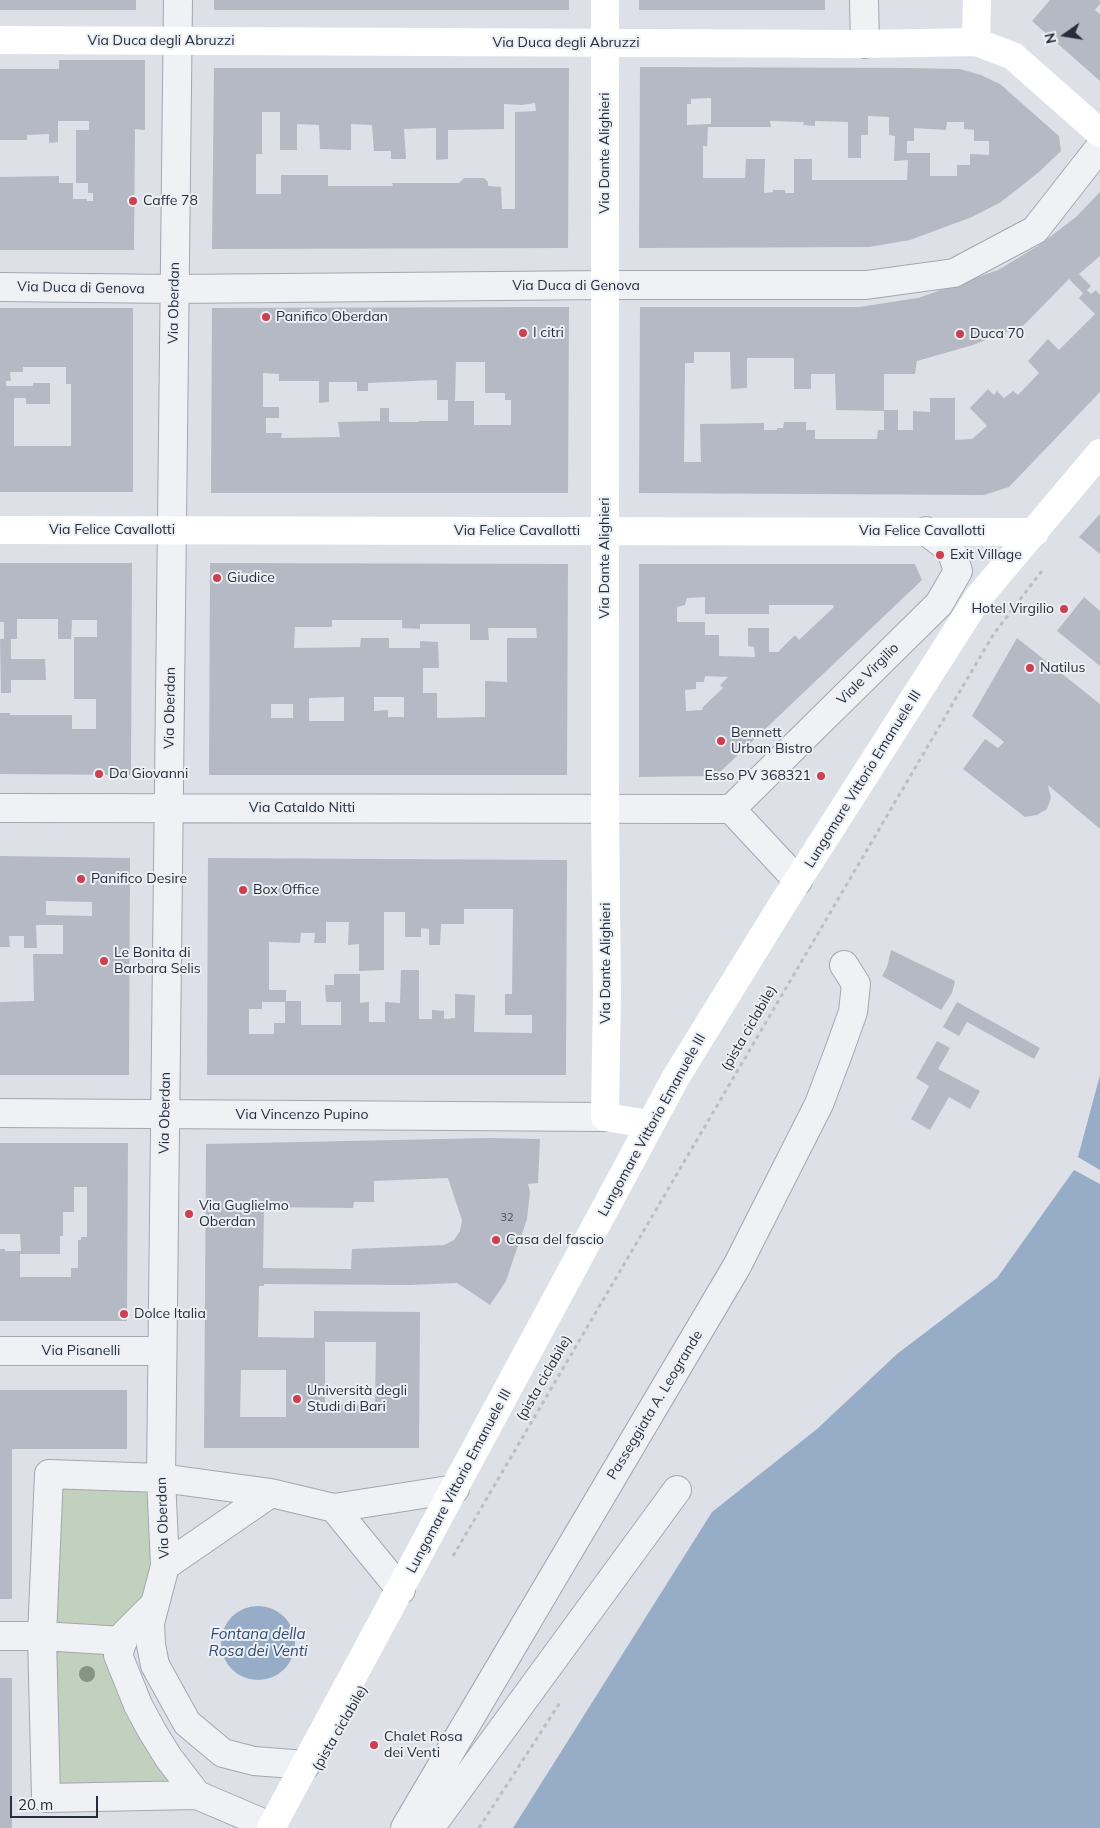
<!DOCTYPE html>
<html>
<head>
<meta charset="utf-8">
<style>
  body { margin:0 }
  #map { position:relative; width:1100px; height:1828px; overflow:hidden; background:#dde0e7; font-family:Mulish,sans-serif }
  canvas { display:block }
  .north { position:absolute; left:1040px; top:10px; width:50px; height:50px; -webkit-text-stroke:4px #eceff4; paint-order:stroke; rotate:257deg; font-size:14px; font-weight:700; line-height:20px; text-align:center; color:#262e3d }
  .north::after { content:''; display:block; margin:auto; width:18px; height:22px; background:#262e3d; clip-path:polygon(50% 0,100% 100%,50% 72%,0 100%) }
  .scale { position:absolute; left:10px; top:1796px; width:88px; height:22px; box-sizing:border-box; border:2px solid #262e3d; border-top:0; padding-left:6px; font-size:15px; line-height:18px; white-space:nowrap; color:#262e3d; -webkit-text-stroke:4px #eceff4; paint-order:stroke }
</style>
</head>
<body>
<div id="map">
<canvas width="1100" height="1828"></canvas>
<div class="north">N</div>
<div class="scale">20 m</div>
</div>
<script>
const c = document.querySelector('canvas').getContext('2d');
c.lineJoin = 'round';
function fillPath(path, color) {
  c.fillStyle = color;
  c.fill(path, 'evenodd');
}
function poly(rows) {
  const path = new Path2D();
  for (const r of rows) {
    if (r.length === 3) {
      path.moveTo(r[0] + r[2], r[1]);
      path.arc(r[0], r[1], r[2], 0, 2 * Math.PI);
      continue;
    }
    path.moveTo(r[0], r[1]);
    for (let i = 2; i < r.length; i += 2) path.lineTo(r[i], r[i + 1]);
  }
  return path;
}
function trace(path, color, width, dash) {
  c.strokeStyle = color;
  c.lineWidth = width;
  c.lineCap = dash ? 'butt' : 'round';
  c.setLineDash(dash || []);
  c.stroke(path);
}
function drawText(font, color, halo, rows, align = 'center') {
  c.font = font + ' Mulish,sans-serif';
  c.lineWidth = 4;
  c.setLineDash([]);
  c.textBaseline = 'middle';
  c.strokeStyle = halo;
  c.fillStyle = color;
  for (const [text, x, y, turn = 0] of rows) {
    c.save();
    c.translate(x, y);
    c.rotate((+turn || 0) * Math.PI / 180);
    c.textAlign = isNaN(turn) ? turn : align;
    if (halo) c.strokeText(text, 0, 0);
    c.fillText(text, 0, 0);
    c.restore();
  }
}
const green = poly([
  [50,1475,160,1478,164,1567,124,1633,43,1635],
  [43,1637,121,1641,182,1781,47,1797]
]);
const water = poly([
  [1100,1075,1100,1170,1078,1157],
  [1074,1170,1100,1184,1100,1828,513,1828,712,1512,817,1429,897,1354,997,1278],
  [258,1643,37]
]);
const building = poly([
  [0,0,136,0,136,10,0,10],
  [214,0,569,0,569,10,214,10],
  [639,0,825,0,825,10,639,10],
  [1050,0,1100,0,1100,4,1095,10,1100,14,1100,81,1032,21],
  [59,60,145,60,145,130,135,129,134,250,0,250,0,177,59,176,59,183,73,183,73,199,87,199,87,201,93,201,93,193,88,193,88,183,76,183,76,130,89,130,89,121,58,121,58,142,49,143,49,134,27,135,27,140,0,140,0,69,59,69],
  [640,67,910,68,960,69,981,75,1000,84,1059,136,1061,151,1039,172,1001,202,972,217,910,240,869,247,639,248],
  [711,98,711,124,687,125,687,104,691,104,691,99],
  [868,116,889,117,889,135,895,136,894,161,908,160,907,180,812,180,812,159,794,159,794,193,785,193,785,190,773,190,773,192,764,193,765,159,746,159,745,178,703,178,703,146,707,146,708,127,771,127,770,121,804,122,803,125,815,126,815,121,848,122,848,158,861,158,861,135,868,135],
  [947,122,964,122,964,129,974,130,974,141,989,141,989,155,970,154,970,165,957,165,957,176,930,176,930,153,907,153,907,141,914,141,914,128,946,130],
  [214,68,569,68,568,248,212,249],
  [535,103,536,111,515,112,515,209,502,209,501,187,488,186,488,182,484,178,464,178,459,183,392,183,393,186,328,186,328,175,281,175,281,194,256,194,256,154,262,154,262,112,280,112,280,150,297,150,297,124,319,125,320,149,351,150,351,124,372,125,374,151,391,151,391,159,406,159,404,129,436,128,436,160,448,159,448,130,504,129,504,104,522,105],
  [1100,192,1100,256,1079,274,1091,286,1087,290,1091,294,1096,290,1100,295,1100,392,1009,487,984,495,639,493,640,307,859,307,918,298,998,270,1038,246,1076,217],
  [1069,279,1083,293,1079,298,1095,314,1059,350,1048,339,1028,361,1039,373,1018,395,1013,391,1004,398,997,391,994,395,988,389,970,408,987,426,972,439,955,440,955,398,930,398,930,412,913,411,913,430,898,430,898,410,884,410,884,374,915,374,917,361,973,345,1024,325],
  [694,352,730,352,731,389,747,388,747,358,794,358,794,389,811,389,811,374,835,374,836,410,884,411,884,430,878,430,877,439,815,439,815,430,806,430,806,422,784,422,783,428,777,428,777,430,764,430,764,423,700,424,701,462,684,462,685,363,694,363],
  [569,307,568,493,211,493,212,308],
  [456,362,485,362,485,393,505,393,505,400,511,400,511,425,474,425,474,401,455,401],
  [263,373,279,374,279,381,319,381,319,403,329,402,329,382,357,382,357,391,368,391,368,383,437,380,437,400,448,400,448,421,419,421,418,422,389,422,389,408,380,408,380,421,338,422,340,437,281,438,282,433,266,433,266,418,279,418,279,407,263,407],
  [0,308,133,308,133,492,0,492],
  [23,367,66,367,66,384,71,384,71,446,14,446,14,398,26,398,26,404,50,404,50,383,33,383,33,386,6,386,6,381,11,381,10,372,23,372],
  [1100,514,1100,554,1079,537],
  [0,563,132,563,131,775,0,774,0,713,10,713,10,715,72,715,72,729,96,729,96,699,74,699,74,637,97,637,97,620,72,620,71,639,58,639,58,619,17,619,17,639,11,639,11,659,45,659,46,680,11,680,11,693,1,693,0,639,4,639,4,622,0,622],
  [210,563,568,564,567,775,209,775],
  [332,620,402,620,402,628,420,629,420,624,470,624,470,640,489,640,488,628,536,628,537,638,507,638,507,682,485,681,485,717,437,718,437,693,423,693,423,668,439,668,438,642,420,641,420,648,389,648,389,638,361,638,360,647,294,648,295,627,332,627],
  [344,697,344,721,309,721,309,698],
  [374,697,404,697,404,717,388,717,388,710,374,711],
  [271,704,293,704,293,718,271,718],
  [639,564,915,564,922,580,720,772,709,776,639,777],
  [705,597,705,614,769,614,769,605,833,605,834,607,799,640,795,635,778,652,769,652,769,628,748,628,748,646,754,647,755,657,719,656,719,635,705,635,705,622,677,622,677,607,685,605,687,598],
  [705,676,728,677,720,685,723,688,703,707,702,710,686,711,685,690,696,689,696,682,704,682],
  [1084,597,1100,611,1100,666,1057,631],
  [1017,638,1100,704,1100,829,1048,785,1051,798,1047,809,1037,815,1025,817,963,769,985,739,998,748,1004,742,972,716],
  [0,856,130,858,129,1075,0,1075,0,1002,34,1001,33,954,63,954,63,925,36,925,37,948,24,948,24,936,9,936,10,947,0,947],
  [46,901,92,902,92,916,46,915],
  [208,858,567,860,566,1075,207,1075],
  [464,909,513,909,512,994,505,994,505,1015,532,1015,532,1033,474,1032,475,995,455,994,455,1018,444,1019,444,1011,432,1010,432,1019,419,1019,419,970,401,970,400,1003,385,1002,385,1022,369,1022,369,1002,360,1003,360,974,334,974,334,985,325,985,326,1002,341,1002,341,1025,301,1025,301,1001,286,1001,286,990,269,990,269,942,300,943,301,933,315,933,314,943,326,943,326,922,349,922,348,945,359,944,359,971,384,970,384,912,405,912,405,937,421,937,421,928,429,929,429,945,440,945,441,924,464,924],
  [262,1002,285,1002,285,1023,274,1023,274,1034,249,1034,249,1009,262,1009],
  [891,950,955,981,952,993,941,1010,882,976,887,967],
  [957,1002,1040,1048,1034,1059,967,1022,959,1036,943,1027],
  [937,1041,950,1048,938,1069,980,1091,970,1109,949,1097,930,1130,911,1119,929,1086,916,1078],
  [490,1138,540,1139,538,1183,528,1184,530,1192,527,1219,506,1281,490,1305,457,1283,409,1285,264,1284,264,1286,259,1286,258,1337,314,1338,314,1311,420,1312,419,1448,204,1448,206,1144],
  [448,1178,462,1220,460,1231,454,1240,444,1245,352,1249,351,1269,263,1268,264,1207,353,1208,354,1202,374,1202,374,1181],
  [325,1342,376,1342,375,1405,325,1404],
  [241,1370,286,1370,286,1417,240,1417],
  [0,1143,128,1143,127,1321,0,1321,0,1249,5,1249,5,1251,21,1251,20,1234,0,1234],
  [74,1187,87,1187,87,1237,81,1237,81,1240,78,1240,78,1268,71,1268,71,1277,20,1277,20,1254,60,1254,60,1236,63,1236,63,1212,74,1212],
  [0,1390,127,1390,127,1449,12,1449,12,1599,0,1599],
  [0,1678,12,1678,12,1828,0,1828]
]);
const path = poly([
  [453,1556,993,635,1044,568],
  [479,1828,561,1701]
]);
const street = poly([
  [864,0,865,44],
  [0,287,174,289,605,285,866,285,954,273,1035,230,1100,147],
  [0,808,731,809,798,881],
  [731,809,939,604,958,571,951,550,926,531],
  [0,1113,605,1117],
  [0,1351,162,1351],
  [271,1493,161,1478,49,1474,42,1636,46,1798,197,1795,272,1827],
  [334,1508,455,1489],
  [165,1566,161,1478,178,0],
  [155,1604,125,1634,118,1655,138,1705,152,1731,168,1757,197,1795],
  [0,1636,42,1636,123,1641],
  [306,1765,254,1761,223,1753,187,1723,155,1665,151,1645,150,1623,165,1566,271,1493,334,1508,401,1590],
  [405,1828,737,1266,819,1104,839,1051,853,1012,856,984,844,965],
  [425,1828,438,1817,677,1490]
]);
const secondary = poly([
  [605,0,605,808,607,993,605,1117,649,1124],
  [0,40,865,44,976,42,1013,56,1100,133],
  [976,42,977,0],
  [0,530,1035,532],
  [271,1828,676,1077,782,905,978,598,1100,453]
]);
const trees = [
  [87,1674]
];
const markers = [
  [133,201,5,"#cd4050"],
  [266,317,5,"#cd4050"],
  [523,333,5,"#cd4050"],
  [960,334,5,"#cd4050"],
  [940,555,5,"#cd4050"],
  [217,578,5,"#cd4050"],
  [1064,609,5,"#cd4050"],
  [1030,668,5,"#cd4050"],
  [721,741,5,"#cd4050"],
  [99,774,5,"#cd4050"],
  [821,776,5,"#cd4050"],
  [81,879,5,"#cd4050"],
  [243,890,5,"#cd4050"],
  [104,961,5,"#cd4050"],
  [189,1214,5,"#cd4050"],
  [496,1240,5,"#cd4050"],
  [124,1314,5,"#cd4050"],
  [297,1399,5,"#cd4050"],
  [374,1745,5,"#cd4050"]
];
const numberNames = [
  ["32",507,1218]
];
const streetNames = [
  ["Via Duca degli Abruzzi",161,41],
  ["Via Duca degli Abruzzi",566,43],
  ["Via Dante Alighieri",605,153,-90],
  ["Via Duca di Genova",576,286],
  ["Via Duca di Genova",81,288,1],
  ["Via Oberdan",174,303,-89],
  ["Via Felice Cavallotti",112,530],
  ["Via Felice Cavallotti",517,531],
  ["Via Felice Cavallotti",922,531],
  ["Via Dante Alighieri",605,558,-90],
  ["Viale Virgilio",868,674,-45],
  ["Via Oberdan",170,708,-89],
  ["Lungomare Vittorio Emanuele III",863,779,-58],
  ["Via Cataldo Nitti",302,808],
  ["Via Dante Alighieri",606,963,-90],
  ["(pista ciclabile)",749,1028,-60],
  ["Via Oberdan",165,1113,-89],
  ["Via Vincenzo Pupino",302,1115],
  ["Lungomare Vittorio Emanuele III",652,1125,-61],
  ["Via Pisanelli",81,1351],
  ["(pista ciclabile)",544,1378,-60],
  ["Passeggiata A. Leogrande",655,1405,-59],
  ["Lungomare Vittorio Emanuele III",459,1481,-62],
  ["Via Oberdan",163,1518,-92],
  ["(pista ciclabile)",340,1728,-60]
];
const poiNames = [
  ["Caffe 78",143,201],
  ["Panifico Oberdan",276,317],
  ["I citri",533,333],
  ["Duca 70",970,334],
  ["Exit Village",950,555],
  ["Giudice",227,578],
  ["Hotel Virgilio",1054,609,"right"],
  ["Natilus",1040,668],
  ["Bennett",731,733],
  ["Urban Bistro",731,749],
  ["Da Giovanni",109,774],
  ["Esso PV 368321",811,776,"right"],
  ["Panifico Desire",91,879],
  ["Box Office",253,890],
  ["Le Bonita di",114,953],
  ["Barbara Selis",114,969],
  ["Via Guglielmo",199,1206],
  ["Oberdan",199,1222],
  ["Casa del fascio",506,1240],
  ["Dolce Italia",134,1314],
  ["Università degli",307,1391],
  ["Studi di Bari",307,1407],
  ["Chalet Rosa",384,1737],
  ["dei Venti",384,1753]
];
const waterNames = [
  ["Fontana della",258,1634],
  ["Rosa dei Venti",258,1651]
];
fillPath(green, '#c2d1be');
fillPath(water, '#97adc7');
fillPath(building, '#b4b9c3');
trace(street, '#a2a7b1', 30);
trace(path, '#bbbec5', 3, [4, 4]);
trace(street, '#eff1f5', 28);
trace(secondary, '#fff', 28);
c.fillStyle = '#839685';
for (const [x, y] of trees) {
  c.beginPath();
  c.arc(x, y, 8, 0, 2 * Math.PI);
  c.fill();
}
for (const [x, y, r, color] of markers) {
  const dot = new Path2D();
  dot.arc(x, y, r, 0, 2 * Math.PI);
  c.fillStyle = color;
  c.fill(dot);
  trace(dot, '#eceff4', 2);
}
drawText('11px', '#4a515e', null, numberNames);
drawText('14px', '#262e3d', '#eceff4', streetNames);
drawText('14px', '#262e3d', '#eceff4', poiNames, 'left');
drawText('italic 15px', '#314b71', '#eceff4', waterNames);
</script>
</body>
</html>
